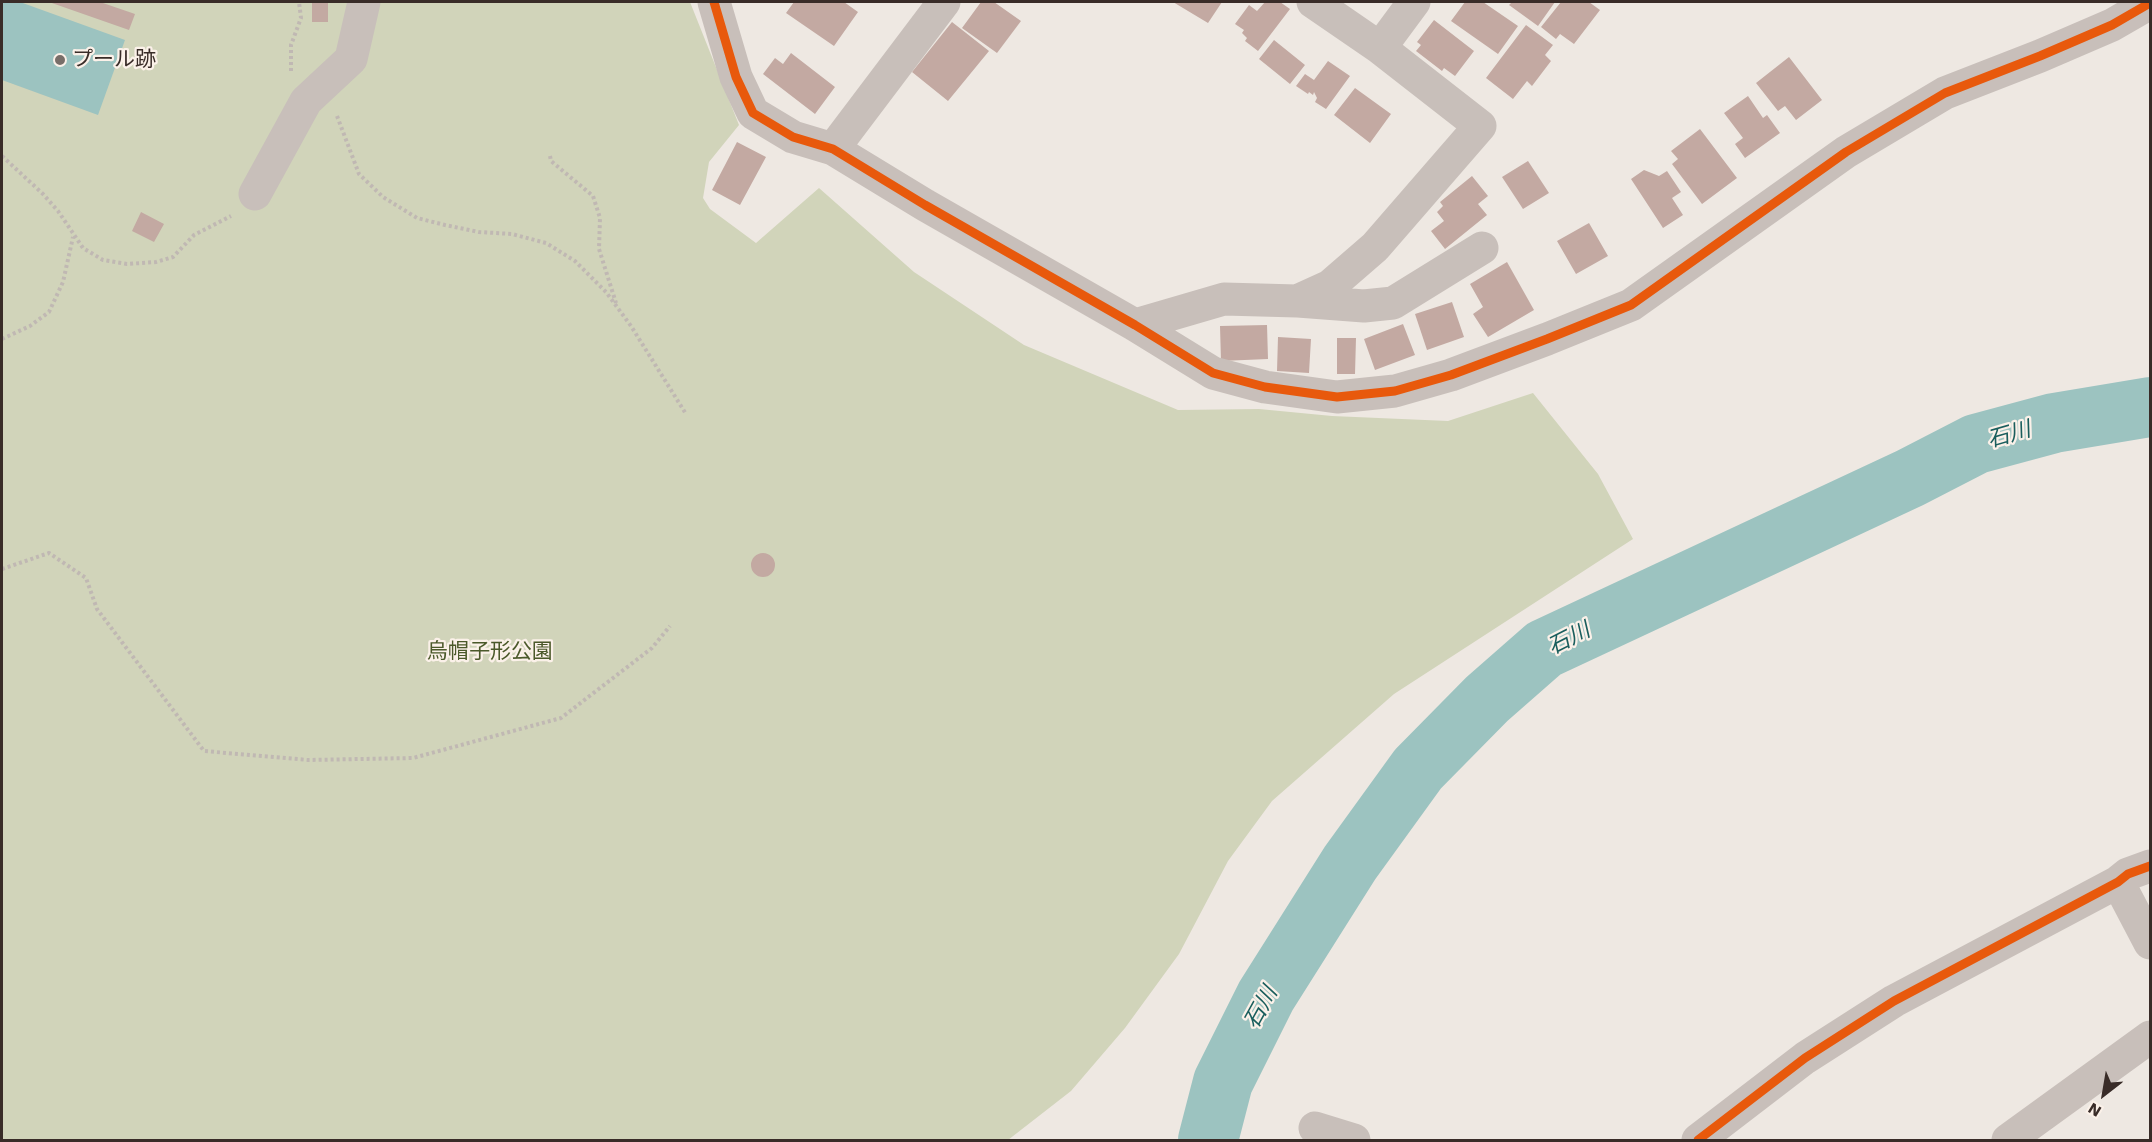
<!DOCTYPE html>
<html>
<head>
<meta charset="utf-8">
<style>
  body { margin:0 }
  #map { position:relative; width:2152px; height:1142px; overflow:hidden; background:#eee8e2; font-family:"Work Sans",sans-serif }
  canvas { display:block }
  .frame { position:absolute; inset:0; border:3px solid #392c28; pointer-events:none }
  .north { position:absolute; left:2074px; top:1064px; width:60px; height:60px; -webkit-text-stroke:4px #fbf1e9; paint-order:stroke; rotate:211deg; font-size:16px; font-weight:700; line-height:24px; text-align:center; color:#392c28 }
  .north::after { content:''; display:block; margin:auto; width:21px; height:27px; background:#392c28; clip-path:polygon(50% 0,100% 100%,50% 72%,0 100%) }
</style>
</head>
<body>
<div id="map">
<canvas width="2152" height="1142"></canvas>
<div class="frame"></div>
<div class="north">N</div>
</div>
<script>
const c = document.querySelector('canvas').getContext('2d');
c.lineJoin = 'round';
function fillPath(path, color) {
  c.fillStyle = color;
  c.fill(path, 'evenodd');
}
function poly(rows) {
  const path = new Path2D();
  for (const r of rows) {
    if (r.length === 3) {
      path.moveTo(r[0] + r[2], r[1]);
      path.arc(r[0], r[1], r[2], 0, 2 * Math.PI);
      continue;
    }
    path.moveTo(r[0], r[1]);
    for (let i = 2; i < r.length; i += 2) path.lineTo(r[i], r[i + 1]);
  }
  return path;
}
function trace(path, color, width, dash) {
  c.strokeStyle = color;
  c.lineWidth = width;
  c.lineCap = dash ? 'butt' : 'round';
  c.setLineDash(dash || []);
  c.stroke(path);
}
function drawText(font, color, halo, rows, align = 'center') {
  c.font = font + ' "Work Sans","Noto Sans JP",sans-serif';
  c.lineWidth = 4.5;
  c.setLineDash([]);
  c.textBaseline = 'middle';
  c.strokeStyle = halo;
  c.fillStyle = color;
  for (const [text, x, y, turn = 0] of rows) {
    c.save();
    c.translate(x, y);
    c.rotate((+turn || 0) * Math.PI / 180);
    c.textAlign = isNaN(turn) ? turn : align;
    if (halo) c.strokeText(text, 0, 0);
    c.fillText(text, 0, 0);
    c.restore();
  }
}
const green = poly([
  [2,2,690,2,739,125,709,162,703,198,710,209,756,243,819,188,914,272,1024,345,1178,410,1259,409,1332,416,1448,421,1533,393,1598,474,1633,539,1394,694,1272,801,1228,861,1179,954,1125,1028,1071,1091,1008,1140,2,1140]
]);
const water = poly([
  [2,2,20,2,125,40,98,115,2,80]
]);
const river = poly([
  [1208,1140,1223,1082,1266,996,1350,863,1418,769,1487,699,1544,649,1910,478,1976,444,2054,423,2150,407]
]);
const building = poly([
  [49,2,100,2,135,14,129,30],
  [312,2,328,2,328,22,312,22],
  [794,2,844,2,858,12,834,46,786,13],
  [981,2,994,2,1021,21,997,53,962,28],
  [1173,2,1222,2,1208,23],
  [1265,2,1280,2,1290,9,1258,51,1245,41,1247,38,1242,33,1244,30,1235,24,1249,5,1257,11],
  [1465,2,1483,2,1518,26,1498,54,1451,21],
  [1512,2,1555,2,1538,26,1509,5],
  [1561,2,1589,2,1600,10,1574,44,1560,34,1556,39,1541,27],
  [1434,20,1474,51,1455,76,1444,68,1442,71,1416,51,1421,45,1417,42],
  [952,22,989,51,948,101,912,72],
  [1526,25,1553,45,1545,55,1551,61,1532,86,1527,81,1513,99,1486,78],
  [1274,40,1305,65,1290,84,1259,59],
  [791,53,835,87,815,114,763,74,775,58,783,64],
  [1789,57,1822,100,1796,120,1785,106,1778,111,1756,83],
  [1328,61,1350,76,1326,109,1315,102,1317,98,1314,92,1313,95,1309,92,1308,94,1296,86,1305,74,1314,80],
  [1355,88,1391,114,1370,143,1334,115],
  [1748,96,1763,118,1767,115,1780,133,1745,158,1735,144,1743,138,1724,113],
  [1700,129,1737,178,1702,204,1672,164,1678,159,1671,151],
  [737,142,766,157,740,205,712,190],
  [1528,161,1549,193,1523,209,1502,177],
  [1644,170,1659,176,1667,171,1681,192,1672,198,1683,215,1663,228,1631,179],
  [1472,176,1488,196,1478,204,1487,215,1445,249,1431,231,1444,221,1437,212,1443,206,1440,202],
  [141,212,164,224,154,242,132,231],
  [1589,223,1608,256,1576,274,1557,241],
  [1507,262,1534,310,1488,337,1473,314,1483,307,1470,284],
  [1452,302,1464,337,1427,350,1415,314],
  [1403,324,1415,355,1375,370,1364,339],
  [1267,325,1268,359,1221,361,1220,326],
  [1278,337,1311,339,1309,373,1277,371],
  [1337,338,1356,338,1355,374,1337,374],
  [763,565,12]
]);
const path = poly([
  [291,71,291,45,301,18,299,2],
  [337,116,359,174,383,197,417,218,445,225,479,232,512,234,546,243,575,261,606,292,631,326,686,414],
  [2,156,43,194,58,211,83,248,103,260,127,264,156,262,173,257,194,235,231,216],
  [550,156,551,161,593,196,600,218,599,249,616,303],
  [2,339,30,326,49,312,63,282,73,237],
  [2,569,49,553,86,578,97,609,204,751,308,760,413,758,561,718,652,648,670,626]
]);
const minor = poly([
  [714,2,736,77,753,113,793,137,833,149,925,205,1135,325,1213,373,1265,387,1337,397,1395,391,1451,375,1547,339,1631,305,1846,152,1945,93,2040,56,2112,25,2150,3],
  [1380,48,1414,2],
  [833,149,944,2],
  [255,194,306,101,351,59,364,2],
  [1298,301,1364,306,1393,303,1482,248],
  [1135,325,1224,299,1297,301,1330,286,1375,247,1480,126,1380,48,1313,2],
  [2118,882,2150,943],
  [1315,1128,1354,1140],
  [1698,1140,1805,1058,1894,1001,2118,882,2128,874,2150,866],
  [2008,1140,2150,1037]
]);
const cycleway = poly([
  [714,2,736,77,753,113,793,137,833,149,925,205,1135,325,1213,373,1265,387,1337,397,1395,391,1451,375,1547,339,1631,305,1846,152,1945,93,2040,56,2112,25,2150,3],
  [1698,1140,1805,1058,1894,1001,2118,882,2128,874,2150,866]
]);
const markers = [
  [60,60,6,"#786e69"]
];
const poiNames = [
  ["プール跡",72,60]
];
const parkNames = [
  ["烏帽子形公園",490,652]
];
const waterNames = [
  ["石川",2009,435,-16],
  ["石川",1569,639,-27],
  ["石川",1261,1008,-61]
];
fillPath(green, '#d1d4ba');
fillPath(water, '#9cc3c0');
trace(river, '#9cc3c0', 60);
fillPath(building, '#c3a9a2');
trace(path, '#c0b8b3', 4, [3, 3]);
trace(minor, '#c8bfba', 33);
trace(cycleway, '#e8590c', 9);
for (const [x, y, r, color] of markers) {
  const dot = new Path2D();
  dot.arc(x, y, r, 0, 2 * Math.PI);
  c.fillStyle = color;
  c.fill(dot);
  trace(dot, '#fbf1e9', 2);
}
drawText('21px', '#392c28', '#fbf1e9', poiNames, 'left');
drawText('21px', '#4b592a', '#fbf1e9', parkNames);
drawText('italic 22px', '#1a5e5d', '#fbf1e9', waterNames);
</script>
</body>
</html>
